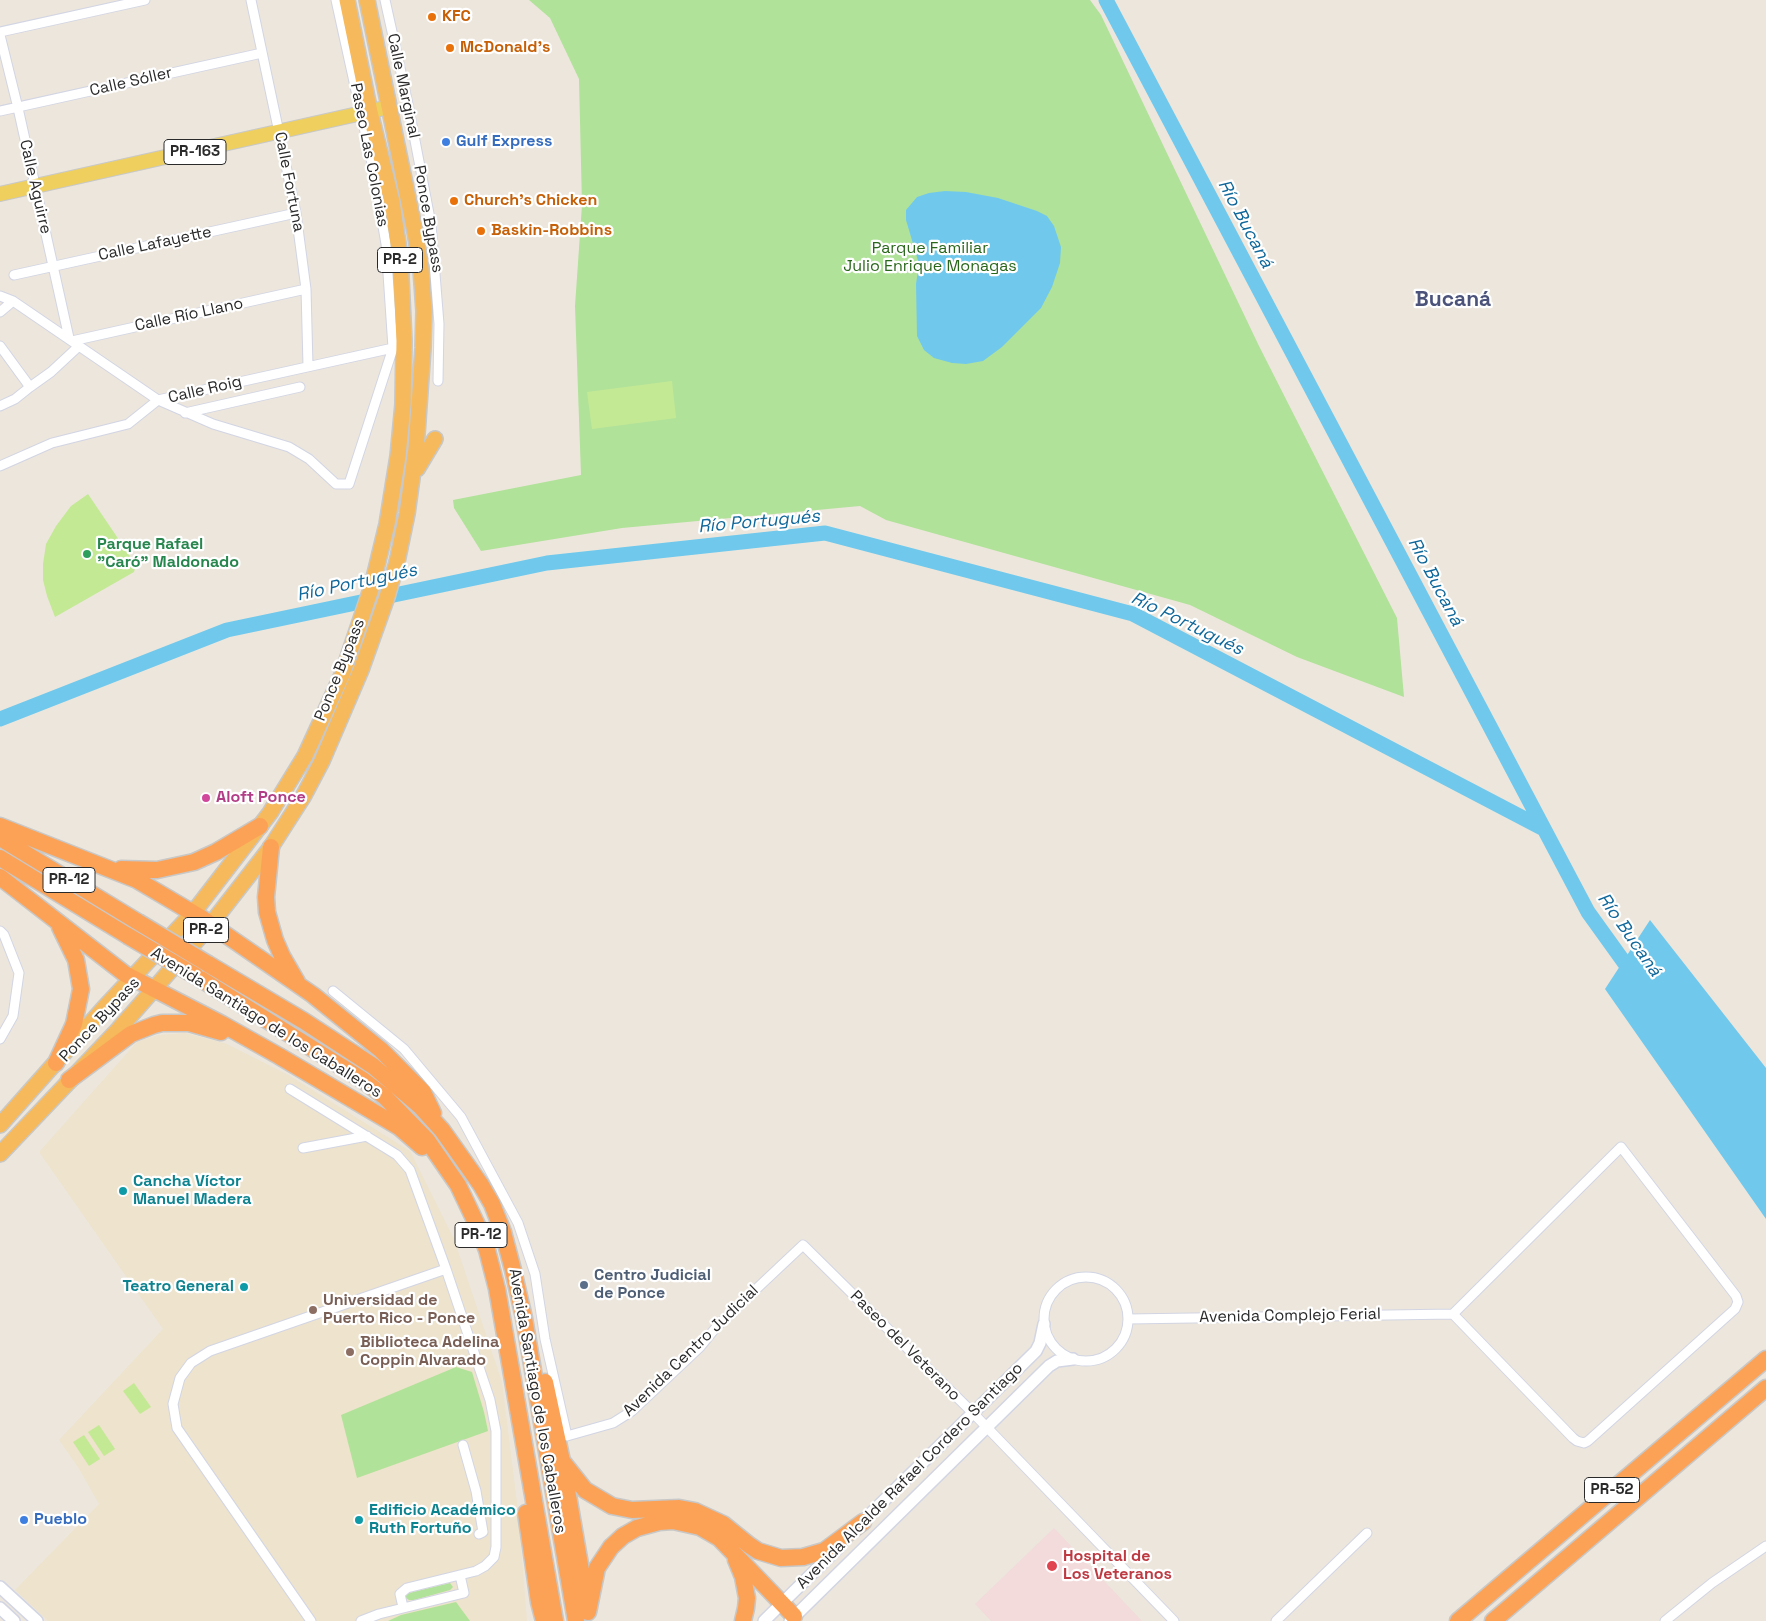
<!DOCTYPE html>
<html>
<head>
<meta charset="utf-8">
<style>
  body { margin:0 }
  canvas { display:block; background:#ece6dc }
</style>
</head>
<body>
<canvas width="1766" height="1621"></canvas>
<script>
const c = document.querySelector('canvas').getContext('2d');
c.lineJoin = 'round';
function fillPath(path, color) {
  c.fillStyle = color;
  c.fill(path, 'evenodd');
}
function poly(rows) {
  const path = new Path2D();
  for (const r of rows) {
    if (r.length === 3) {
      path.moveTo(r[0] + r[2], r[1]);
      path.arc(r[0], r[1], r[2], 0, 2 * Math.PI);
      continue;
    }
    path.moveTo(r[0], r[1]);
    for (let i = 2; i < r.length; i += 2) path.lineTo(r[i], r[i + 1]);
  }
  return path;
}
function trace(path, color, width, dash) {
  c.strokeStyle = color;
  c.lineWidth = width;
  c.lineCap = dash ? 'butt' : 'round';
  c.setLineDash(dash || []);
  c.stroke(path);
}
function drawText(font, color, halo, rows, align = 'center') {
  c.font = font + ' "Space Grotesk",sans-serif';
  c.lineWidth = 4.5;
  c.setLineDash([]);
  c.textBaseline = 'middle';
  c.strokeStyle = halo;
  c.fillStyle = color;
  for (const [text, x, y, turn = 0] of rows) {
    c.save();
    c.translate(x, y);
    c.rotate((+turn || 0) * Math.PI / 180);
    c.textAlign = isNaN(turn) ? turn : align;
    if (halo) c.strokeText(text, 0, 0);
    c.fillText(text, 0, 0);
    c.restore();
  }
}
const education = poly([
  [185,1033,227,1044,290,1076,410,1151,454,1239,502,1382,518,1510,527,1621,48,1621,15,1590,99,1504,78,1467,59,1440,163,1329,39,1152,137,1042,158,1035]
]);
const medical = poly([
  [1054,1528,1142,1621,991,1621,975,1604]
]);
const green = poly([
  [529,0,1090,0,1101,15,1259,346,1397,618,1404,697,1297,657,1190,605,886,520,860,506,622,528,481,551,454,508,453,500,581,475,575,306,582,205,579,79,550,18],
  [456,1367,472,1372,484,1412,488,1431,357,1478,341,1415],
  [450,1583,453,1587,450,1590,414,1600,409,1600,406,1598,406,1594,409,1593],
  [456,1602,470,1621,388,1621,401,1615]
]);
const pitch = poly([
  [672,381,676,418,592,429,587,392],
  [88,494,136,565,134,572,55,617,47,596,43,580,43,564,46,544,56,526,71,506],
  [134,1383,151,1407,140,1414,123,1391],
  [99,1425,115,1449,104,1456,88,1432],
  [84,1435,100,1459,89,1466,73,1442]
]);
const water = poly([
  [945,191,966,192,998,198,1037,211,1047,216,1054,226,1061,247,1060,263,1052,287,1041,308,1002,347,983,361,966,364,952,363,934,358,924,350,917,336,916,284,919,264,906,220,906,210,917,197,929,193],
  [1650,920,1766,1068,1766,1219,1605,989]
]);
const river = poly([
  [1106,0,1588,912,1634,976],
  [0,719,227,630,547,563,825,533,1133,614,1544,829]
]);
const minor = poly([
  [251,0,296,213,306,289,308,366],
  [385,0,408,104,431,224,439,324,438,381],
  [0,32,145,0],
  [0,35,18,108,69,338],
  [0,111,262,53],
  [14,275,296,213],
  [0,296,13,301,158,400,213,424,289,447,309,459,336,484,349,484,393,348,386,244,373,168,336,0],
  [0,312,13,301],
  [72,341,306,289],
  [0,346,30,387],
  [0,406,15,399,30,387,51,372,79,346],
  [185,413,300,387],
  [0,466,52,443,128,424,158,400,393,348],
  [0,931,4,935,19,973,13,1016,0,1039],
  [333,991,404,1049,461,1117,518,1223,535,1274,545,1339,567,1436,613,1423,632,1411,700,1347,718,1325,803,1245,973,1413,1174,1621],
  [290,1089,397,1155,410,1170,446,1269,490,1400,496,1431,496,1547,494,1557,485,1566,476,1571,407,1588,400,1594,403,1607],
  [1621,1147,1736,1296,1738,1302,1735,1309,1588,1441,1584,1443,1577,1441,1573,1438,1453,1314,1621,1147],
  [303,1148,367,1136],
  [1086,1319,42],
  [1128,1319,1453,1314],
  [463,1445,476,1491,483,1532,479,1534],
  [311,1621,177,1428,173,1404,180,1378,191,1363,210,1351,446,1269],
  [361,1621,379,1614,464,1593,460,1575],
  [1276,1621,1367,1533],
  [1665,1621,1712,1583,1766,1546]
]);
const tertiary = poly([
  [858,1526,1036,1351,1040,1343,1044,1324],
  [0,1587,37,1621],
  [0,1608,14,1621],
  [764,1621,839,1547],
  [790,1621,1049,1366,1057,1361,1073,1359]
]);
const primary = poly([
  [0,194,389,107]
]);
const trunk = poly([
  [417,469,435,439],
  [0,1125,104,1008,193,913,270,813,305,756,342,675,372,586,387,524,398,456,403,404,404,341,400,257,392,202,370,112,347,0],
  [0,1154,117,1031,154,989,211,924,271,847,303,797,322,761,361,670,387,597,397,562,407,514,416,449,423,348,424,311,421,269,415,232,367,0]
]);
const motorway = poly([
  [0,826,137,880,203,919,313,995,381,1050,423,1092,433,1113],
  [0,838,138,922],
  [271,847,266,897,267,912,275,940,282,956,297,982],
  [0,858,128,936],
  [121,869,157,870,194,862,216,852,260,826],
  [0,877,125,974,222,1024,279,1056,399,1127,422,1147],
  [208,964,304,1021,373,1066,421,1107,442,1130,481,1185,492,1204,503,1232,513,1270,524,1318,576,1621],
  [196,976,363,1080,385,1097,427,1140,458,1185,478,1227,487,1250,497,1289,555,1621],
  [56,1063,74,1024,81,989,76,960,60,927],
  [69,1080,131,1034,154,1025,162,1023,189,1023,221,1032],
  [545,1382,562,1461,586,1599],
  [562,1461,585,1490,612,1506,632,1510,679,1508,695,1511,723,1524,749,1545,758,1551,781,1558,803,1557,824,1551,863,1522],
  [526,1513,539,1602,544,1621],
  [736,1560,743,1577,747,1598,746,1608,743,1621],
  [588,1612,597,1568,611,1547,623,1536,637,1528,659,1522,673,1521,700,1527,719,1538,794,1616],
  [1458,1621,1766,1359],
  [1493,1621,1766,1388]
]);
const motorwayBridge = poly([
  [138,922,208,964],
  [128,936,196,976]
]);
const markers = [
  [432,17,5,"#e8710a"],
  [450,48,5,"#e8710a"],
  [446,142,5,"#3f7fe0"],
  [454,201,5,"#e8710a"],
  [481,231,5,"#e8710a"],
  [87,554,5,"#2e9e5b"],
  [206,798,5,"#d1479c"],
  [123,1191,5,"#0f9aa8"],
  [584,1285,5,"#5c6f8a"],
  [244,1287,5,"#0f9aa8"],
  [313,1310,5,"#8d6e63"],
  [350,1352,5,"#8d6e63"],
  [24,1520,5,"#3f7fe0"],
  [359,1520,5,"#0f9aa8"],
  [1052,1566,6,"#e0444e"]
];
const shields = [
  [195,152,62],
  [400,260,45],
  [69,880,52],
  [206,930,45],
  [481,1235,52],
  [1612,1490,55]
];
const shieldNames = [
  ["PR-163",195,152],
  ["PR-2",400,260],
  ["PR-12",69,880],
  ["PR-2",206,930],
  ["PR-12",481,1235],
  ["PR-52",1612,1490]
];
const foodNames = [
  ["KFC",442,17],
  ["McDonald's",460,48],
  ["Church's Chicken",464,201],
  ["Baskin-Robbins",491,231]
];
const streetNames = [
  ["Calle Sóller",131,82,-13],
  ["Calle Marginal",403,86,78],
  ["Paseo Las Colonias",369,155,79],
  ["Calle Fortuna",289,182,79],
  ["Calle Aguirre",35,187,77],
  ["Ponce Bypass",428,219,80],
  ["Calle Lafayette",155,244,-12],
  ["Calle Río Llano",189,315,-12],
  ["Calle Roig",205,390,-13],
  ["Ponce Bypass",340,670,-68],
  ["Ponce Bypass",100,1020,-47],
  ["Avenida Santiago de los Caballeros",266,1023,32],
  ["Avenida Complejo Ferial",1290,1316,-1],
  ["Paseo del Veterano",905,1346,45],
  ["Avenida Centro Judicial",691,1351,-44],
  ["Avenida Santiago de los Caballeros",537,1401,80],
  ["Avenida Alcalde Rafael Cordero Santiago",910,1476,-45]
];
const shopNames = [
  ["Gulf Express",456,142],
  ["Pueblo",34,1520]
];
const parkNames = [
  ["Parque Familiar",930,249],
  ["Julio Enrique Monagas",930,267]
];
const leisureNames = [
  ["Parque Rafael",97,545],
  ["\"Caró\" Maldonado",97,563]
];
const hotelNames = [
  ["Aloft Ponce",216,798]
];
const cultureNames = [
  ["Cancha Víctor",133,1182],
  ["Manuel Madera",133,1200],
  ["Teatro General",234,1287,"right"],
  ["Edificio Académico",369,1511],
  ["Ruth Fortuño",369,1529]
];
const serviceNames = [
  ["Centro Judicial",594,1276],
  ["de Ponce",594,1294]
];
const educationNames = [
  ["Universidad de",323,1301],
  ["Puerto Rico - Ponce",323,1319],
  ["Biblioteca Adelina",360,1343],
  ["Coppin Alvarado",360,1361]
];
const healthNames = [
  ["Hospital de",1063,1557],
  ["Los Veteranos",1063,1575]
];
const waterNames = [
  ["Río Bucaná",1245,224,62],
  ["Río Portugués",759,522,-5],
  ["Río Bucaná",1435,582,62],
  ["Río Portugués",357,583,-12],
  ["Río Portugués",1187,624,26],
  ["Río Bucaná",1629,935,55]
];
const districtNames = [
  ["Bucaná",1453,300]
];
fillPath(education, '#eee3cc');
fillPath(medical, '#f3dadb');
fillPath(green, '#b1e299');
fillPath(pitch, '#c4e995');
fillPath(water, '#70c9ed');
trace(river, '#70c9ed', 15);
trace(minor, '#d2d5e3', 11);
trace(tertiary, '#d2d5e3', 14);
trace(primary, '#c8c8c8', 16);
trace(trunk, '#c8c8c8', 18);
trace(motorway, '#c8c8c8', 19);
trace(minor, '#fff', 9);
trace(tertiary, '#fff', 11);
trace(primary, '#efd05f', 14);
trace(trunk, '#f6b95b', 15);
trace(motorway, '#fca257', 16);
trace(motorwayBridge, '#c8c8c8', 19, []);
trace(motorwayBridge, '#fca257', 16);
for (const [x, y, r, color] of markers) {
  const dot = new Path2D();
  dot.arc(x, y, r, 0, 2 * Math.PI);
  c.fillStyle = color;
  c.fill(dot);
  trace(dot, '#fff', 2);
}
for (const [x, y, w] of shields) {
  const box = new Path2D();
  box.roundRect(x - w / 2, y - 12.5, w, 25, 4);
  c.fillStyle = '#fff';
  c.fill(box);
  trace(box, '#2a2a2a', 1);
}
drawText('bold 15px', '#2a2a2a', null, shieldNames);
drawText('bold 16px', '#c56008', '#fff', foodNames, 'left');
drawText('16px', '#2a2a2a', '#fff', streetNames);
drawText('bold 16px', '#366cbe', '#fff', shopNames, 'left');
drawText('16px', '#29671b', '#fff', parkNames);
drawText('bold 16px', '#27864d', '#fff', leisureNames, 'left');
drawText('bold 16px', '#b23c85', '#fff', hotelNames, 'left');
drawText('bold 16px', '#0d838f', '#fff', cultureNames, 'left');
drawText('bold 16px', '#4e5e75', '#fff', serviceNames, 'left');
drawText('bold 16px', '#785e54', '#fff', educationNames, 'left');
drawText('bold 16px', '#be3a42', '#fff', healthNames, 'left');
drawText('italic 18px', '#0f679a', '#fff', waterNames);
drawText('bold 21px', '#4b537b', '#fff', districtNames);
</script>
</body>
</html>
